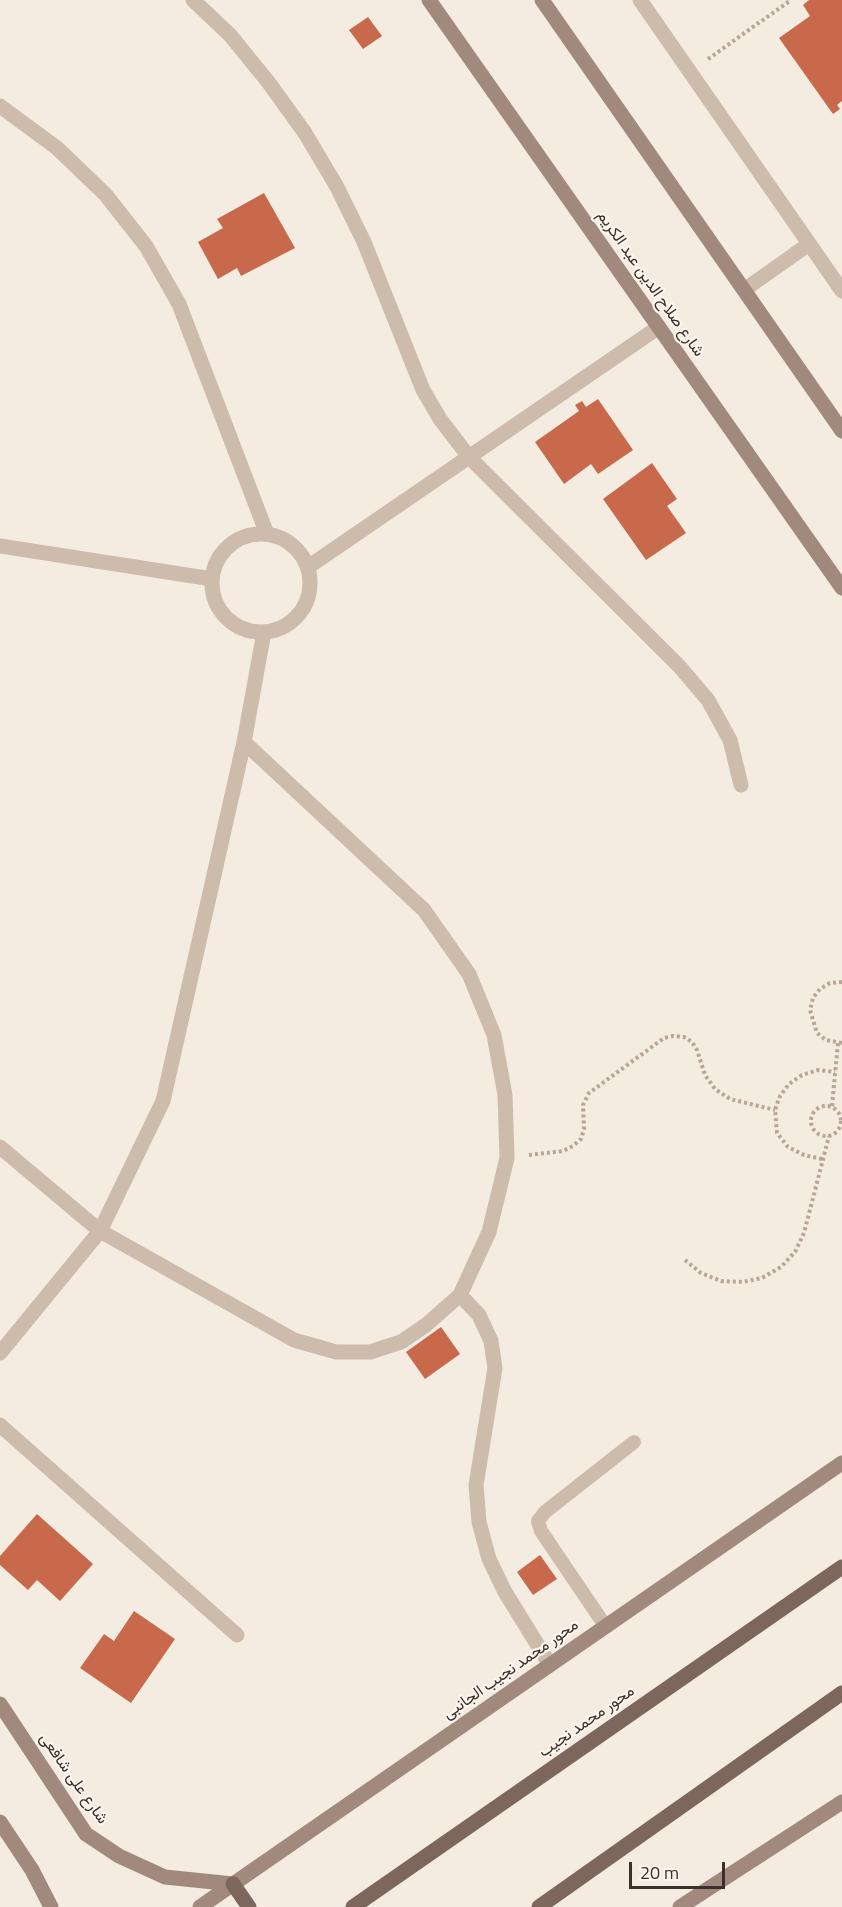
<!DOCTYPE html>
<html>
<head>
<meta charset="utf-8">
<style>
  body { margin:0 }
  #map { position:relative; width:842px; height:1907px; overflow:hidden; background:#f4ebe1; font-family:"Titillium Web",sans-serif }
  canvas { display:block }
  .scale { position:absolute; left:629px; top:1862px; width:96px; height:27px; box-sizing:border-box; border:3px solid #3b302b; border-top:0; padding-left:8px; font-size:18px; line-height:21px; white-space:nowrap; color:#3b302b; -webkit-text-stroke:4px #fbf5ee; paint-order:stroke }
</style>
</head>
<body>
<div id="map">
<canvas width="842" height="1907"></canvas>
<div class="scale">20 m</div>
</div>
<script>
const c = document.querySelector('canvas').getContext('2d');
c.lineJoin = 'round';
function fillPath(path, color) {
  c.fillStyle = color;
  c.fill(path, 'evenodd');
}
function poly(rows) {
  const path = new Path2D();
  for (const r of rows) {
    if (r.length === 3) {
      path.moveTo(r[0] + r[2], r[1]);
      path.arc(r[0], r[1], r[2], 0, 2 * Math.PI);
      continue;
    }
    path.moveTo(r[0], r[1]);
    for (let i = 2; i < r.length; i += 2) path.lineTo(r[i], r[i + 1]);
  }
  return path;
}
function trace(path, color, width, dash) {
  c.strokeStyle = color;
  c.lineWidth = width;
  c.lineCap = dash ? 'butt' : 'round';
  c.setLineDash(dash || []);
  c.stroke(path);
}
function drawText(font, color, halo, rows, align = 'center') {
  c.font = font + ' "Titillium Web",Vazirmatn,sans-serif';
  c.lineWidth = 4.5;
  c.setLineDash([]);
  c.textBaseline = 'middle';
  c.strokeStyle = halo;
  c.fillStyle = color;
  for (const [text, x, y, turn = 0] of rows) {
    c.save();
    c.translate(x, y);
    c.rotate((+turn || 0) * Math.PI / 180);
    c.textAlign = isNaN(turn) ? turn : align;
    if (halo) c.strokeText(text, 0, 0);
    c.fillText(text, 0, 0);
    c.restore();
  }
}
const building = poly([
  [809,0,842,0,842,101,837,105,840,109,833,114,779,38,810,16,803,5],
  [368,17,382,36,363,49,349,30],
  [264,193,295,248,241,276,237,268,218,279,198,242,223,228,217,219],
  [598,399,633,450,598,474,591,464,564,484,535,442,579,411,575,405,582,401,586,407],
  [652,463,677,499,667,506,686,533,646,560,603,499],
  [441,1327,460,1354,425,1379,406,1352],
  [37,1514,93,1564,60,1601,37,1580,28,1590,0,1565,0,1556],
  [540,1555,557,1579,533,1595,517,1572],
  [134,1611,175,1639,131,1703,80,1668,104,1634,114,1641]
]);
const path = poly([
  [708,59,791,0],
  [842,982,830,983,820,989,813,998,810,1010,817,1033,826,1040,842,1043],
  [826,1121,15],
  [832,1106,838,1043],
  [529,1155,563,1151,573,1146,581,1139,584,1129,583,1105,589,1093,664,1038,673,1036,684,1037,692,1042,697,1050,705,1075,715,1089,730,1099,775,1110],
  [822,1159,804,1155,788,1147,777,1133,775,1110,780,1096,789,1084,802,1075,818,1070,835,1072],
  [685,1260,701,1273,721,1281,742,1282,762,1278,781,1267,795,1252,804,1233,829,1136]
]);
const lane = poly([
  [606,1627,541,1531,538,1521,545,1512,634,1442]
]);
const street = poly([
  [193,0,230,35,269,83,305,133,337,187,364,242,423,390,440,419,469,457,679,666,708,700,730,740,741,785],
  [640,0,842,291],
  [0,106,57,148,105,194,146,246,179,304,267,534],
  [744,290,809,244],
  [261,583,49],
  [0,546,212,579],
  [308,567,659,327],
  [0,1147,100,1231,294,1340,336,1352,370,1352,401,1342,426,1325,460,1295,489,1232,507,1158,505,1095,494,1035,469,974,424,910,244,742],
  [460,1295,479,1315,491,1341,495,1368,476,1485,479,1522,489,1559,505,1592,550,1665],
  [0,1353,100,1231,163,1101,244,742,264,632],
  [0,1425,237,1635]
]);
const secondary = poly([
  [429,0,842,588],
  [542,0,842,431],
  [0,1704,86,1834,119,1856,165,1877,233,1884],
  [0,1822,32,1870,51,1907],
  [200,1907,842,1463],
  [680,1907,842,1802]
]);
const primary = poly([
  [233,1884,249,1907],
  [353,1907,842,1567],
  [539,1907,842,1693]
]);
const streetNames = [
  ["شارع صلاح الدين عبد الكريم",650,284,55],
  ["محور محمد نجيب الجانبى",511,1670,-35],
  ["محور محمد نجيب",587,1722,-35],
  ["شارع على شافعى",73,1779,55]
];
fillPath(building, '#c8694b');
trace(path, '#b9a596', 4, [3, 3]);
trace(lane, '#cdbbac', 14);
trace(street, '#cdbbac', 15);
trace(secondary, '#a18a7d', 15);
trace(primary, '#7d675c', 15);
drawText('16px', '#3b302b', '#fbf5ee', streetNames);
</script>
</body>
</html>
